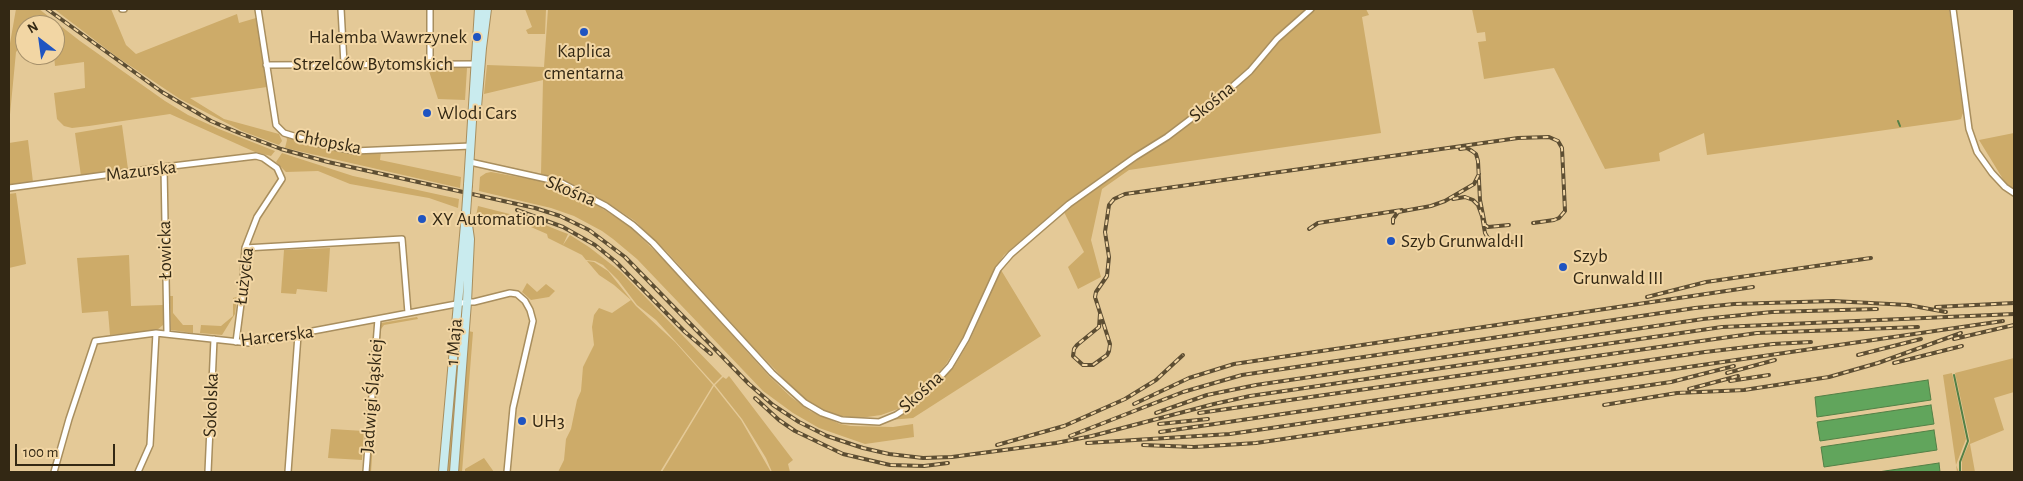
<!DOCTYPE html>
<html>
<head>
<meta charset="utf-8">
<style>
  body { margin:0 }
  #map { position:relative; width:2023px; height:481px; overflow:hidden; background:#e4c997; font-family:"Alegreya Sans",sans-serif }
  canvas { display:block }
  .frame { position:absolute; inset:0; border:10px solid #332814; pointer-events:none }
  .north { position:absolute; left:15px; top:15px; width:50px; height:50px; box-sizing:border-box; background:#f2d6a4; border:1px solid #a6906a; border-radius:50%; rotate:330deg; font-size:14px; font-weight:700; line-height:20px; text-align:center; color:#332814 }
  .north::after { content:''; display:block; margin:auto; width:18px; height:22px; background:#1f54c1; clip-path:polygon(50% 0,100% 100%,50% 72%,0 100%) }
  .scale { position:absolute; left:15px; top:444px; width:100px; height:22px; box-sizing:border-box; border:2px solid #332814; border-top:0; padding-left:6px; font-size:15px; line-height:18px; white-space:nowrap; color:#332814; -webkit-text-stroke:4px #f2d6a4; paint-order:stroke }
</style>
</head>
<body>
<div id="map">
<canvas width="2023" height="481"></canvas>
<div class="frame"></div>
<div class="north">N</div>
<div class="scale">100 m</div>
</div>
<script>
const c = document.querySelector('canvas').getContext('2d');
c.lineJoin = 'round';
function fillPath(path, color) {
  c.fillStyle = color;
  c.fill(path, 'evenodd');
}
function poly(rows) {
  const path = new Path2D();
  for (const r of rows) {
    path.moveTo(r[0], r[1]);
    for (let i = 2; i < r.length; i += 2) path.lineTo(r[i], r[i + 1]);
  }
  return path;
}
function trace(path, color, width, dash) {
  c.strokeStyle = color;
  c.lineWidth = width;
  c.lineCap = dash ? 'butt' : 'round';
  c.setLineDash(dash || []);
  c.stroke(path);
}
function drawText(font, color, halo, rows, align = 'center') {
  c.font = font + ' "Alegreya Sans",sans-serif';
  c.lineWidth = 4;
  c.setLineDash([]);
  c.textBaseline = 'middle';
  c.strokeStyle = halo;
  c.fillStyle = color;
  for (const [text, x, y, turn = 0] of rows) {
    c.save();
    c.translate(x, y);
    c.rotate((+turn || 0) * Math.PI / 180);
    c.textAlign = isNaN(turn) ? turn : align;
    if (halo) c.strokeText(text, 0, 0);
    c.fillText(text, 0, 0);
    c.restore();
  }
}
const green = poly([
  [16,9,39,9,80,41,165,101,188,115,219,129,275,151,271,156,255,152,170,114,89,126,72,128,64,126,57,119,54,93,85,88,84,62,55,66,54,55,55,55,55,25,49,25,47,16,39,25,25,25,25,42,16,52,9,125,9,49],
  [54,9,111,9,126,45,136,54,237,14,239,23,256,18,267,87,190,98,224,119,279,134,282,141,279,145,242,131,180,99,117,57],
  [525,9,546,9,545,34,528,34,526,30,532,27],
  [548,9,1306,9,1273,38,1248,68,1224,91,1198,112,1102,176,1060,207,1004,255,995,269,963,337,946,364,934,378,898,409,881,415,860,418,841,416,821,409,812,405,797,392,756,350,667,252,635,221,608,203,561,179,541,174,543,80,484,94,487,65,544,67],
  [1314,9,1366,9,1369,15,1362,17,1381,133,1129,170,1102,189,1091,240,1101,277,1078,289,1068,267,1084,252,1064,212,1107,179,1169,139,1227,95,1253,71,1279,41],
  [1472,9,1949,9,1963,113,1961,119,1957,120,1707,155,1704,133,1659,153,1660,161,1605,169,1554,68,1484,79,1478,42,1486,41,1485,32,1477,33],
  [428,68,467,68,465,100,438,99],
  [122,125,128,169,81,176,75,133],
  [2014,133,2014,189,2006,184,1979,140],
  [286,136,320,146,381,152,380,160,461,177,460,188,285,148,287,140],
  [28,140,33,182,9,185,9,143],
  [282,153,353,176,459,199,458,208,429,198,350,184,318,171,286,172,276,162],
  [491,172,557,184,594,203,630,227,664,260,769,376,791,397,810,411,840,424,851,426,893,427,913,424,914,437,865,444,819,428,793,413,763,391,637,259,613,239,602,231,574,216,551,208,479,191,480,177,486,173],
  [16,193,26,264,9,268,9,194],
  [478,206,533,220,560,231,568,234,563,245,570,235,589,247,621,272,722,376,714,384,656,320,637,305,618,280,603,265,595,261,586,260,582,255,548,238,547,234,524,224,476,216],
  [330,248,327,292,297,289,296,294,281,293,284,250],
  [129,255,131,306,163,305,163,325,157,330,110,335,108,311,82,313,77,258],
  [587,261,594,262,608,271,636,306,675,342,713,385,660,472,558,472,564,460,566,439,571,429,577,400,581,391,583,367,594,345,592,327,594,315,599,308,612,313,631,300,614,285,599,275],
  [1001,270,1041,336,913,418,890,420,914,407,954,367,970,340],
  [527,283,537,292,546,284,555,291,549,297,531,300,522,292],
  [170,296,173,296,173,313,183,325,193,325,193,333,171,330],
  [237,297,235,314,222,335,200,333,201,325,221,326,233,316,233,298],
  [460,314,462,315,451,472,447,472],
  [417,317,418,319,384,325,381,329,371,472,368,472,379,328,381,323],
  [468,331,473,332,462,472,458,472],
  [2014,358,2014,392,1994,398,2004,430,1970,444,1975,472,1962,472,1962,460,1970,441,1955,373],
  [1952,373,1966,439,1956,465,1959,472,1957,472,1956,465,1943,375],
  [729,376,793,460,788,464,790,472,772,472,766,458,742,419,715,385,723,377,726,379],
  [714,386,741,420,771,472,662,472],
  [331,429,364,431,362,460,328,458],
  [484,458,494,472,465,472,465,469]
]);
const water = poly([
  [1928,380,1931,400,1817,417,1815,397,1928,380],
  [1931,405,1934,424,1820,441,1817,422,1931,405],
  [1934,430,1937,450,1824,467,1821,447,1934,430],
  [1939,463,1940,472,1878,472,1939,463]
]);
const stream = poly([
  [1898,121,1900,126],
  [1954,375,1968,441,1960,462,1960,472]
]);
const minor = poly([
  [122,9,124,9],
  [258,9,276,125,284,133,320,144,354,151,471,146],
  [341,9,344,64],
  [430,9,430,63],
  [1953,9,1969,129,1977,152,1992,173,2005,187,2014,193],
  [266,65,478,64],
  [470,162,560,182,606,206,633,225,653,243,772,373,805,403,822,413,842,420,879,422,896,415,908,407,930,388,950,366,966,339,998,269,1011,254,1069,204,1135,157,1167,137,1225,93,1250,71,1277,39,1311,9],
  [164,167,167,333],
  [9,188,164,167,256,156,263,158,277,168,282,179,257,217,245,248,242,296,236,342],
  [245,248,402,239,408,313],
  [54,472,69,419,95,341,156,333,249,343,467,302,474,302,510,293,517,294,525,301,530,310,533,321,513,408,507,472],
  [138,472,150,445,156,333],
  [208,472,214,339],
  [288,472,298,335],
  [366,472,378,319]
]);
const secondary = poly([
  [477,107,482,48,487,9],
  [468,185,479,9],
  [443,472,466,213],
  [454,472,467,302,470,239,468,225]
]);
const rail = poly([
  [47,9,162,92,211,121,239,133,281,149,328,162,535,208,560,216,589,230,625,257,749,384,773,405,799,422,827,436,863,448,889,454,923,458,952,457,1056,443,1092,436,1214,404,1250,396,1722,327,2014,314],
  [1460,149,1467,148,1472,151,1476,154,1478,161,1480,200,1485,225,1488,227,1509,225],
  [1453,199,1465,197,1473,200,1478,205,1482,216,1485,233,1488,238,1504,243,1521,241],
  [517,210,563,227,595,245,616,262,685,332,711,354],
  [1393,223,1393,219,1398,212,1431,206,1445,201,1474,184,1479,174],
  [1309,229,1318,223,1402,210],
  [1647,297,1706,282,1871,258],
  [1936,307,2014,303],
  [1100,314,1099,327,1077,345,1074,349,1073,356,1083,365,1093,365,1107,355,1109,351,1110,344,1095,297,1096,292,1107,276,1109,257,1105,232,1109,205,1114,199,1125,194,1462,146,1518,138,1549,137,1558,141,1562,148,1565,211,1559,218,1554,220,1533,223],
  [1954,339,2014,325],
  [1858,355,1921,339],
  [1894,363,1962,346],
  [1727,373,1775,360],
  [1730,381,1769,375],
  [1689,389,1738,376],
  [755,398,779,420,795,431,843,454,890,465,924,466,948,463],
  [1134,404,1189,378,1234,364,1753,287],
  [1604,405,1677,393,1744,390,1829,377,1878,363,1961,333],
  [1156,413,1207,395,1256,385,1703,319,1772,312,1877,309],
  [1199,413,1757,333,1918,327],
  [1159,424,1208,419],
  [1160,432,1705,352,1773,344,1811,342],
  [1070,436,1183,392,1242,375,1695,308,1734,304,1833,301,1908,305,1946,312],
  [1087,443,1230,434,2003,321],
  [997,445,1064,426,1125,399,1156,380,1183,355],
  [1143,445,1194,447,1256,443,1671,382,1734,366]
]);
const secondaryBridge = poly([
  [466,213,468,185]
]);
const markers = [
  [584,32,5,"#1f54c1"],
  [477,37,5,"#1f54c1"],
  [427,113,5,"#1f54c1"],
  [422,219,5,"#1f54c1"],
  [1391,241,5,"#1f54c1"],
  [1563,267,5,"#1f54c1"],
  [522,421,5,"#1f54c1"]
];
const poiNames = [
  ["Halemba Wawrzynek",467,37,"right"],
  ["Kaplica",584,51,"center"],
  ["cmentarna",584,73,"center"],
  ["Wlodi Cars",437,113],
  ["XY Automation",432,219],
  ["Szyb Grunwald II",1401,241],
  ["Szyb",1573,256],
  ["Grunwald III",1573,278],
  ["UH3",532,421]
];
const streetNames = [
  ["Strzelców Bytomskich",373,64],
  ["Skośna",1212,102,-39],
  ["Chłopska",328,142,11],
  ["Mazurska",141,171,-7],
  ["Skośna",571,191,23],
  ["Łowicka",165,250,-91],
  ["Łużycka",244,276,-83],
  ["Harcerska",277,336,-7],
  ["1 Maja",454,342,-85],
  ["Skośna",921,392,-42],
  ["Jadwigi Śląskiej",372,396,-85],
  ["Sokolska",211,405,-88]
];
fillPath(green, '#cdab69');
fillPath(water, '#61a55c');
trace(water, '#538046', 1);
trace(stream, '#538046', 2);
trace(minor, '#a88e5e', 8);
trace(secondary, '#a88e5e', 10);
trace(minor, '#fff', 5);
trace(secondary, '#c9ebee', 8);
trace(rail, '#5d4e33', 4);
trace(rail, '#f2d6a4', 2, [5.5]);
trace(secondaryBridge, '#a88e5e', 10, []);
trace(secondaryBridge, '#c9ebee', 8);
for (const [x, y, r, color] of markers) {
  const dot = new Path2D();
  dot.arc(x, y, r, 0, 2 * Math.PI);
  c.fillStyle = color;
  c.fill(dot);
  trace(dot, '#f2d6a4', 2);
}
drawText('19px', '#332814', '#f2d6a4', poiNames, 'left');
drawText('19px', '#332814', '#f2d6a4', streetNames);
</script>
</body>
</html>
